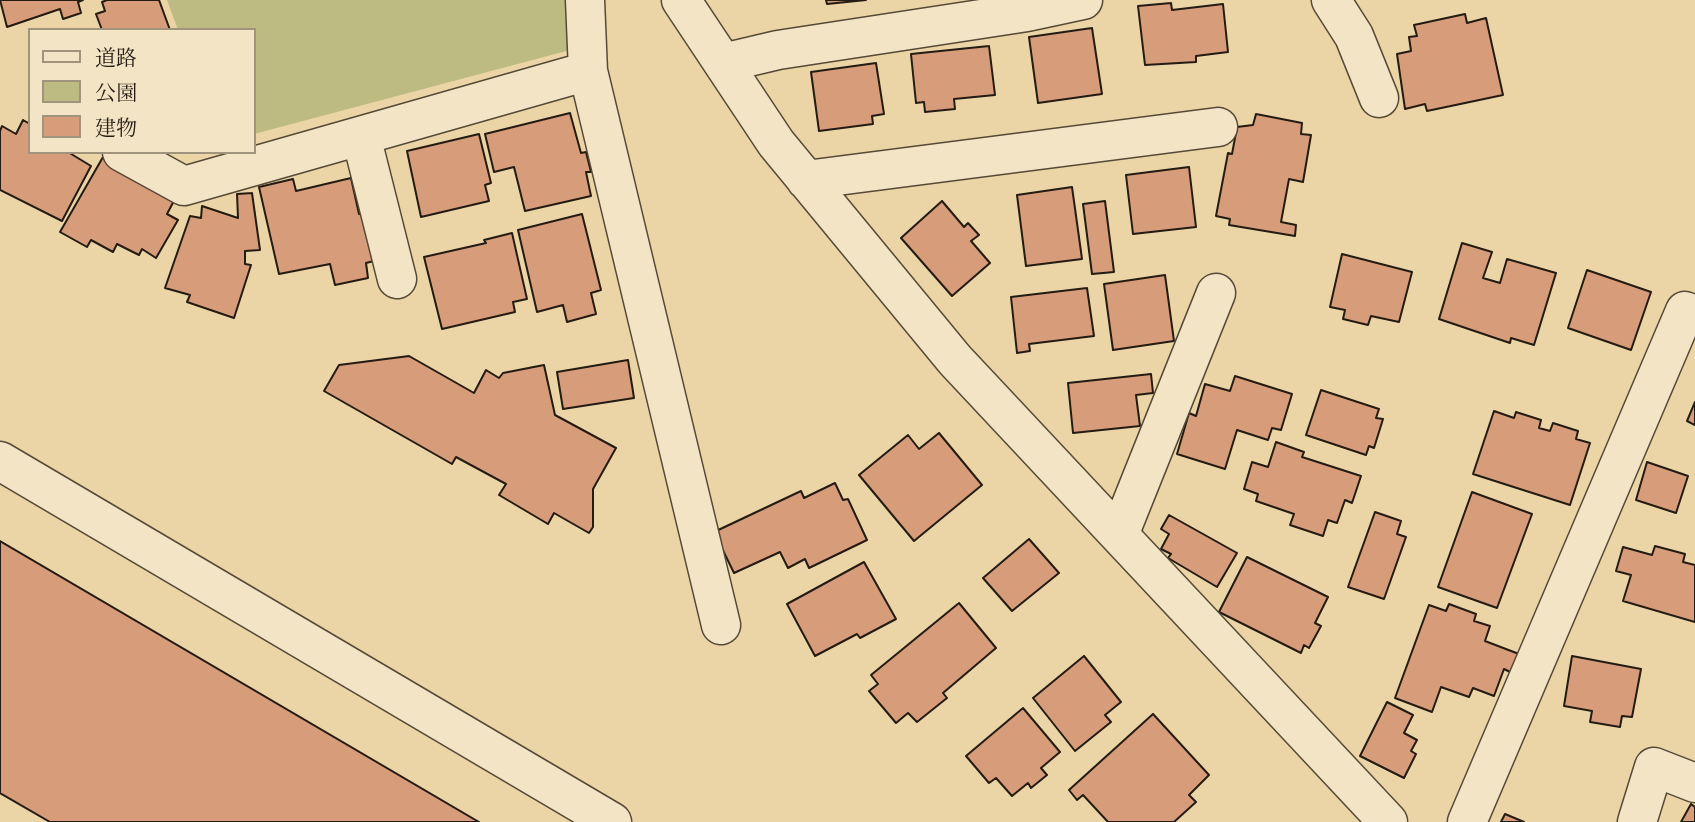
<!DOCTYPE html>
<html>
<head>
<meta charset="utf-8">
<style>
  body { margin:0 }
  #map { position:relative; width:1695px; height:822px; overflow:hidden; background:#ebd5a6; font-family:Alegreya,"Noto Serif JP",serif }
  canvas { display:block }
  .legend { position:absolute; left:28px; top:28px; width:228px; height:126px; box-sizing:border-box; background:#f2e4c5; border:2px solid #a0947d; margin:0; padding:9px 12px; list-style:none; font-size:21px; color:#241b12 }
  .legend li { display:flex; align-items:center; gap:14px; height:35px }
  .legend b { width:35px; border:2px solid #a0947d }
</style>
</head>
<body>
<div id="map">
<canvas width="1695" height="822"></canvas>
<ul class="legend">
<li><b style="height:9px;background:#f2e4c5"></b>道路</li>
<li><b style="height:19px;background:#bebb82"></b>公園</li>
<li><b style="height:19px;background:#d79c79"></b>建物</li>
</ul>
</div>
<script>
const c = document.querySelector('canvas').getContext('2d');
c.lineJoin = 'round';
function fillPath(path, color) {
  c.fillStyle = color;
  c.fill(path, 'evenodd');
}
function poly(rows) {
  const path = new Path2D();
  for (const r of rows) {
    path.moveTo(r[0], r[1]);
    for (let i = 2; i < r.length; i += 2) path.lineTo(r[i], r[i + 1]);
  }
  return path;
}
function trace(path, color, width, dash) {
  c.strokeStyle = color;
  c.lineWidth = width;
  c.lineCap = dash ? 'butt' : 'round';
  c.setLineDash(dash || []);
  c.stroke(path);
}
const green = poly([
  [167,0,576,0,574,49,254,134,254,30,178,30]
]);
const building = poly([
  [0,0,83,0,78,2,81,13,63,19,60,9,7,27,0,0],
  [107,0,159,0,170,30,102,30,96,14,105,11,102,2,107,0],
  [826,0,866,0,827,4,826,0],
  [1171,3,1172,10,1223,4,1228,52,1196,56,1196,62,1145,65,1138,6,1171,3],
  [1465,14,1467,23,1486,18,1503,95,1427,111,1425,104,1405,109,1397,54,1411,51,1409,37,1417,36,1414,25,1465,14],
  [1092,28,1102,94,1038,103,1029,37,1092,28],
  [989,46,995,95,954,99,955,109,925,112,924,102,916,103,911,54,989,46],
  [876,63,884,114,872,116,873,124,819,131,811,72,876,63],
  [570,113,581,153,586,152,591,172,586,172,591,196,525,211,514,167,494,172,485,134,570,113],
  [1256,114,1302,123,1301,134,1311,135,1303,182,1289,179,1281,222,1296,225,1295,236,1229,225,1230,219,1216,216,1228,153,1232,154,1237,127,1253,125,1256,114],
  [23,120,30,124,30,152,68,152,91,166,62,221,0,190,0,131,2,126,16,134,23,120],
  [479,134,491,183,485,185,489,201,421,217,407,151,479,134],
  [103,157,176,197,167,214,178,220,156,258,142,249,139,255,117,244,113,252,91,240,87,247,60,232,103,157],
  [1189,167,1196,227,1133,234,1126,175,1189,167],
  [351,178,359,214,364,213,374,261,366,263,368,278,335,285,330,264,279,274,259,187,293,179,296,191,351,178],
  [1072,187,1082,259,1026,266,1017,195,1072,187],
  [252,193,260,250,245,251,245,264,251,265,234,318,187,302,190,295,165,288,190,216,201,218,202,206,238,218,237,194,252,193],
  [942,201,964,227,968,223,979,235,971,241,990,263,952,296,901,238,942,201],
  [1105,201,1114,272,1092,274,1083,204,1105,201],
  [582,214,601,290,591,293,596,314,567,322,563,305,537,312,518,230,582,214],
  [512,233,527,299,513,302,515,312,442,329,424,257,486,243,484,240,512,233],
  [1462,243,1492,252,1483,278,1500,283,1507,259,1556,273,1534,345,1511,338,1510,343,1439,319,1462,243],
  [1342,254,1412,272,1399,322,1371,316,1368,325,1343,319,1345,310,1330,307,1342,254],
  [1587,270,1651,292,1631,350,1568,328,1587,270],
  [1165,275,1174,341,1113,350,1104,284,1165,275],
  [1087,288,1094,336,1029,344,1030,351,1017,353,1011,297,1087,288],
  [409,356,474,393,486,370,499,378,503,373,544,365,555,415,616,448,593,489,593,527,589,533,554,513,548,524,499,495,506,484,456,457,452,464,324,391,339,365,409,356],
  [628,360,634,398,563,409,557,372,628,360],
  [1151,374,1153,393,1136,395,1140,426,1073,433,1068,383,1151,374],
  [1235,376,1292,394,1281,430,1272,428,1268,440,1237,430,1225,469,1177,454,1189,413,1196,416,1205,384,1230,391,1235,376],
  [1321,390,1379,409,1376,418,1383,419,1374,448,1369,446,1366,455,1306,435,1321,390],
  [1695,402,1695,425,1687,421,1695,402],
  [1494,411,1514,418,1516,412,1541,420,1539,428,1550,431,1553,423,1578,431,1576,439,1590,443,1570,505,1473,474,1494,411],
  [939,433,982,485,914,541,859,475,908,435,919,449,939,433],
  [1276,442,1304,452,1302,457,1361,476,1352,503,1345,500,1337,523,1328,520,1323,536,1290,525,1294,514,1256,501,1258,494,1244,489,1252,462,1268,467,1276,442],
  [1647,462,1688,476,1676,513,1636,500,1647,462],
  [835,483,843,500,848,499,867,540,809,568,805,559,788,568,780,552,734,573,714,532,801,491,804,498,835,483],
  [1472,492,1532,514,1497,608,1438,587,1472,492],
  [1375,512,1401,521,1397,534,1406,537,1384,599,1348,587,1375,512],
  [1169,515,1237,553,1217,587,1168,558,1171,554,1161,549,1169,534,1161,529,1169,515],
  [1029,539,1059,573,1012,611,983,578,1029,539],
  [0,541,479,822,50,822,0,793,0,541],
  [1655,546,1685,554,1683,562,1695,565,1695,622,1623,601,1631,575,1616,571,1623,547,1652,555,1655,546],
  [1247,557,1328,597,1315,623,1321,626,1309,648,1304,645,1301,653,1219,612,1247,557],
  [864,562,896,619,860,638,857,634,815,656,787,604,864,562],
  [959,603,996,648,943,693,947,698,917,722,908,713,896,723,869,691,878,684,871,675,959,603],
  [1449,604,1476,614,1474,621,1490,626,1485,641,1519,654,1512,673,1504,669,1494,696,1473,688,1469,697,1441,687,1432,712,1395,698,1429,605,1446,611,1449,604],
  [1084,656,1121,702,1105,715,1111,722,1075,751,1033,698,1084,656],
  [1572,656,1641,669,1632,717,1622,716,1620,727,1590,722,1592,711,1564,706,1572,656],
  [1387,702,1413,715,1404,733,1417,740,1411,751,1416,754,1404,778,1360,756,1387,702],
  [1023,708,1060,752,1041,768,1047,775,1031,788,1028,783,1012,796,996,778,989,783,966,756,1023,708],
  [1153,714,1209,775,1189,795,1196,802,1174,822,1108,822,1083,795,1077,800,1069,790,1153,714],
  [1691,804,1695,807,1695,822,1681,822,1691,804],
  [1505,814,1524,822,1501,822,1505,814]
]);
const minor = poly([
  [681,0,776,143,955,360,1388,822],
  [1331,0,1354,36,1379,98],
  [1027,12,1083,0],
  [723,63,778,50,1027,12,1027,0],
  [588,71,721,625],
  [361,136,397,279],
  [122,152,184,186,588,71,585,0],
  [806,180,1218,127],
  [0,461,612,822],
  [1119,535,1216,293],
  [1467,822,1685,311],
  [1637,822,1654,767,1695,783]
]);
fillPath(green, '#bebb82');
fillPath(building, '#d79c79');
trace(building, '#241b12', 2);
trace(minor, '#564a37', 41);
trace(minor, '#f2e4c5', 38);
</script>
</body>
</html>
